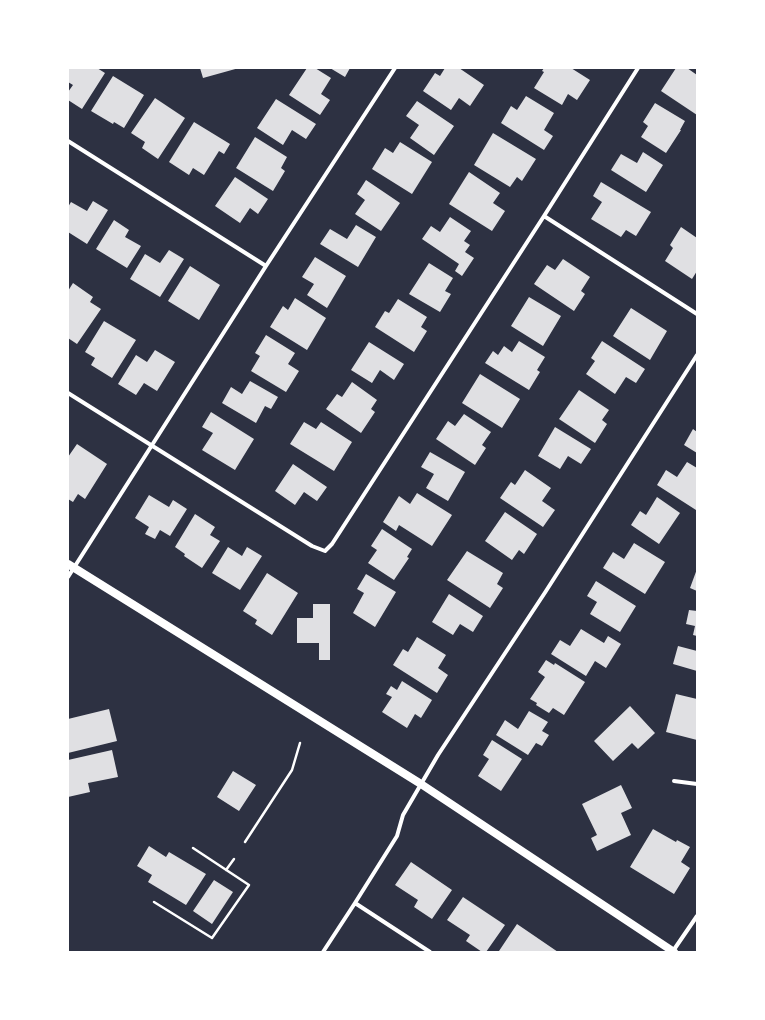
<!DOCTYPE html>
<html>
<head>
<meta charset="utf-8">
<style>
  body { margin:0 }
  #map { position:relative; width:765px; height:1020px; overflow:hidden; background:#2d3142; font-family:"Nunito Sans",sans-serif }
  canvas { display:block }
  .frame { position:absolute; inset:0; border:69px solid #fff; pointer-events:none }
</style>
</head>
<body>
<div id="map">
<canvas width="765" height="1020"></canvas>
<div class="frame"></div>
</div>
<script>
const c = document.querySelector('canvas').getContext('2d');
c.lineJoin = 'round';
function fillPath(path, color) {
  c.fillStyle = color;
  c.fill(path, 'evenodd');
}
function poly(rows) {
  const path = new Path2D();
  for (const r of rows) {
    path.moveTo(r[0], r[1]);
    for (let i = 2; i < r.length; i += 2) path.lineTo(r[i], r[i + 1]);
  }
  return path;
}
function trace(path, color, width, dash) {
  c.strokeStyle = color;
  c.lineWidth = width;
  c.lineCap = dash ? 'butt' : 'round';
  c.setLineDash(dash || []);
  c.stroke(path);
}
const building = poly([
  [68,68,97,68,105,73,82,109,68,100,68,92,73,85,68,82],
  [200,68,239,68,203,78],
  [307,68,315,68,331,78,321,94,330,100,320,115,289,95],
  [330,68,350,68,345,77],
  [445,68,459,68,484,85,470,106,459,98,451,110,423,91,435,73,440,76],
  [544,68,571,68,590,80,577,100,568,94,562,105,534,88,544,72,542,71],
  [676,68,687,68,697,75,697,115,661,91],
  [113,76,144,95,124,128,114,122,113,124,91,111],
  [526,96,554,113,544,130,553,136,544,150,501,123,511,106,517,110],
  [155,98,185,118,158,159,142,148,145,142,131,133],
  [276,99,316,124,306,139,292,130,283,145,257,128],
  [417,101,454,126,434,155,410,138,419,125,406,116],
  [655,103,685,121,680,130,681,130,666,153,641,137,648,126,643,122],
  [194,122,230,144,224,154,219,151,204,175,193,168,189,175,169,162],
  [493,133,536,159,522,181,517,177,510,187,474,165],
  [255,137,287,157,281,168,285,171,273,191,236,168],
  [400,142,432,162,412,194,372,169,385,148,393,153],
  [643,152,663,165,646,192,611,170,621,154,637,163],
  [469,172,500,193,493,203,505,211,492,231,449,204],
  [235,177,268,199,258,214,250,208,240,223,215,206],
  [366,180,400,203,381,231,355,214,365,200,357,194],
  [601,182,651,212,636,236,626,230,621,237,591,219,602,202,593,196],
  [93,201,108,210,87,244,68,232,68,207,71,202,87,211],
  [450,217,471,231,464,241,470,245,465,252,474,258,462,276,455,271,459,264,422,239,431,226,440,232],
  [114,220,129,230,125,237,141,246,127,268,96,249],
  [356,225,376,237,358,267,320,244,330,229,347,239],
  [681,227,697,238,697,271,692,279,665,261,673,248,670,245],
  [169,250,184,259,160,297,130,279,145,254,160,263],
  [315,257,346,276,327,308,307,295,314,284,302,277],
  [563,259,590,277,581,291,585,294,574,311,534,284,547,265,555,270],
  [429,263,453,278,445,291,451,294,440,312,409,294],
  [190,266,220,285,199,320,168,301],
  [73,283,93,297,90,302,101,309,77,344,68,338,68,291],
  [529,297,561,316,543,346,511,326],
  [295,298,326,318,307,350,270,327,283,306,288,310],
  [398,299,427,317,421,327,427,331,414,352,375,327,385,311,389,313],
  [631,308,667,331,650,360,613,336],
  [104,321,136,340,112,378,91,365,95,358,85,352],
  [266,335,295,353,288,364,299,371,286,392,251,371,260,356,255,353],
  [519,341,545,357,537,370,540,372,529,390,485,363,493,351,498,355,504,346,512,352],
  [602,341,645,369,636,383,626,377,615,394,586,374,595,361,591,358],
  [369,342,404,364,394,380,380,370,372,383,351,370],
  [155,350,175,362,157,391,144,383,136,395,118,384,136,355,147,362],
  [480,374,520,399,502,428,462,403],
  [250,381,278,397,271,409,265,406,256,423,222,403,231,387,242,394],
  [352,382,377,400,371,409,375,412,361,433,326,409,337,394,342,397],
  [579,390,609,410,602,420,607,424,595,443,559,419],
  [211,412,254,439,235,470,202,450,213,433,202,427],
  [464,414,491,432,482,445,486,448,475,465,436,439,448,421,455,426],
  [304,422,316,429,321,422,352,442,334,471,290,444],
  [555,427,591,449,581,464,568,456,560,469,538,456],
  [693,429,697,432,697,453,684,445],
  [77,444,107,464,85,499,78,494,73,502,68,499,68,457],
  [430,452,465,472,448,501,426,488,434,474,421,467],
  [687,462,697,468,697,509,696,510,657,485,666,470,677,477],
  [293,464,327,487,317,501,304,492,295,505,275,491],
  [525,470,551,488,542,501,555,510,543,527,500,498,511,482,515,485],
  [417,493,452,515,432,546,399,525,396,531,383,522,399,496,410,504],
  [149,495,169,507,173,500,187,509,170,536,160,530,155,539,145,534,149,527,135,518],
  [657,497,680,513,659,544,631,525,640,511,646,515],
  [505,512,537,534,524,554,519,550,512,560,485,541],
  [195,514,215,527,210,535,220,541,202,568,184,556,185,554,175,547],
  [382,529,412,549,407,557,409,558,394,580,368,563,377,550,371,546],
  [634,543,665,562,645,594,603,568,613,552,624,559],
  [228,547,242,556,247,547,262,556,240,590,212,573],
  [467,551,503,573,497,584,503,588,490,608,447,580],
  [697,569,697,591,690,588],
  [267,573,298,593,272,635,255,624,257,620,243,611],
  [366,574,396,592,375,627,353,613,364,593,357,589],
  [596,581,636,606,620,632,590,614,597,602,587,596],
  [449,594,483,616,473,632,460,624,453,635,432,622],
  [313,604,330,604,330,660,319,660,319,643,297,643,297,618,313,618],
  [689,610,697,611,697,636,693,635,695,626,686,624],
  [581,629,604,643,608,636,621,644,606,668,595,661,586,676,551,654,560,640,570,646],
  [417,637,446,655,438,668,448,675,437,693,393,665,403,649,408,652],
  [678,646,697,651,697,671,673,664],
  [546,660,554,665,555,663,585,682,564,715,553,708,549,713,536,705,537,703,530,699,545,677,538,672],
  [402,681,432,700,421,718,415,714,407,728,382,712,392,697,386,694,391,686,397,690],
  [676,694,697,699,697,740,666,732],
  [630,706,655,733,638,749,632,743,613,761,594,741],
  [109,709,117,741,68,753,68,719],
  [529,711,548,722,542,731,549,735,542,746,536,743,528,755,496,735,505,720,518,729],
  [492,740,522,759,501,791,478,776,489,759,483,755],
  [112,750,118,777,88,783,90,792,68,797,68,760],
  [233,771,256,785,239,811,217,797],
  [621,785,632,808,621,813,631,835,597,851,591,838,597,835,582,804],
  [653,829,676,842,677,840,690,847,681,862,690,868,674,894,630,867],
  [149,846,166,857,169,852,206,874,186,905,148,882,152,875,137,866],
  [411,862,452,890,432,919,414,907,418,900,395,885],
  [214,880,233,892,212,924,193,911],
  [463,897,505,925,486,952,482,952,466,941,470,935,447,920],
  [517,924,558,952,501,952,499,951]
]);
const path = poly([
  [245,842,292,770,300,743],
  [226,870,234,859],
  [154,902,212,938,249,885,193,848]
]);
const minor = poly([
  [68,141,266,266],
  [544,216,697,314],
  [68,393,312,546,325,551,332,544,544,216,638,68],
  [68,577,266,266,395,68],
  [674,781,697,784],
  [355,903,430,952],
  [673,951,697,916],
  [323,952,355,903,397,836,403,815,438,755,546,591,697,355]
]);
const secondary = poly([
  [68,564,421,784,674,952]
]);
fillPath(building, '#e0e0e3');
trace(path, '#fff', 2.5);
trace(minor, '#fff', 4);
trace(secondary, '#fff', 8);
</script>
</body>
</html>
